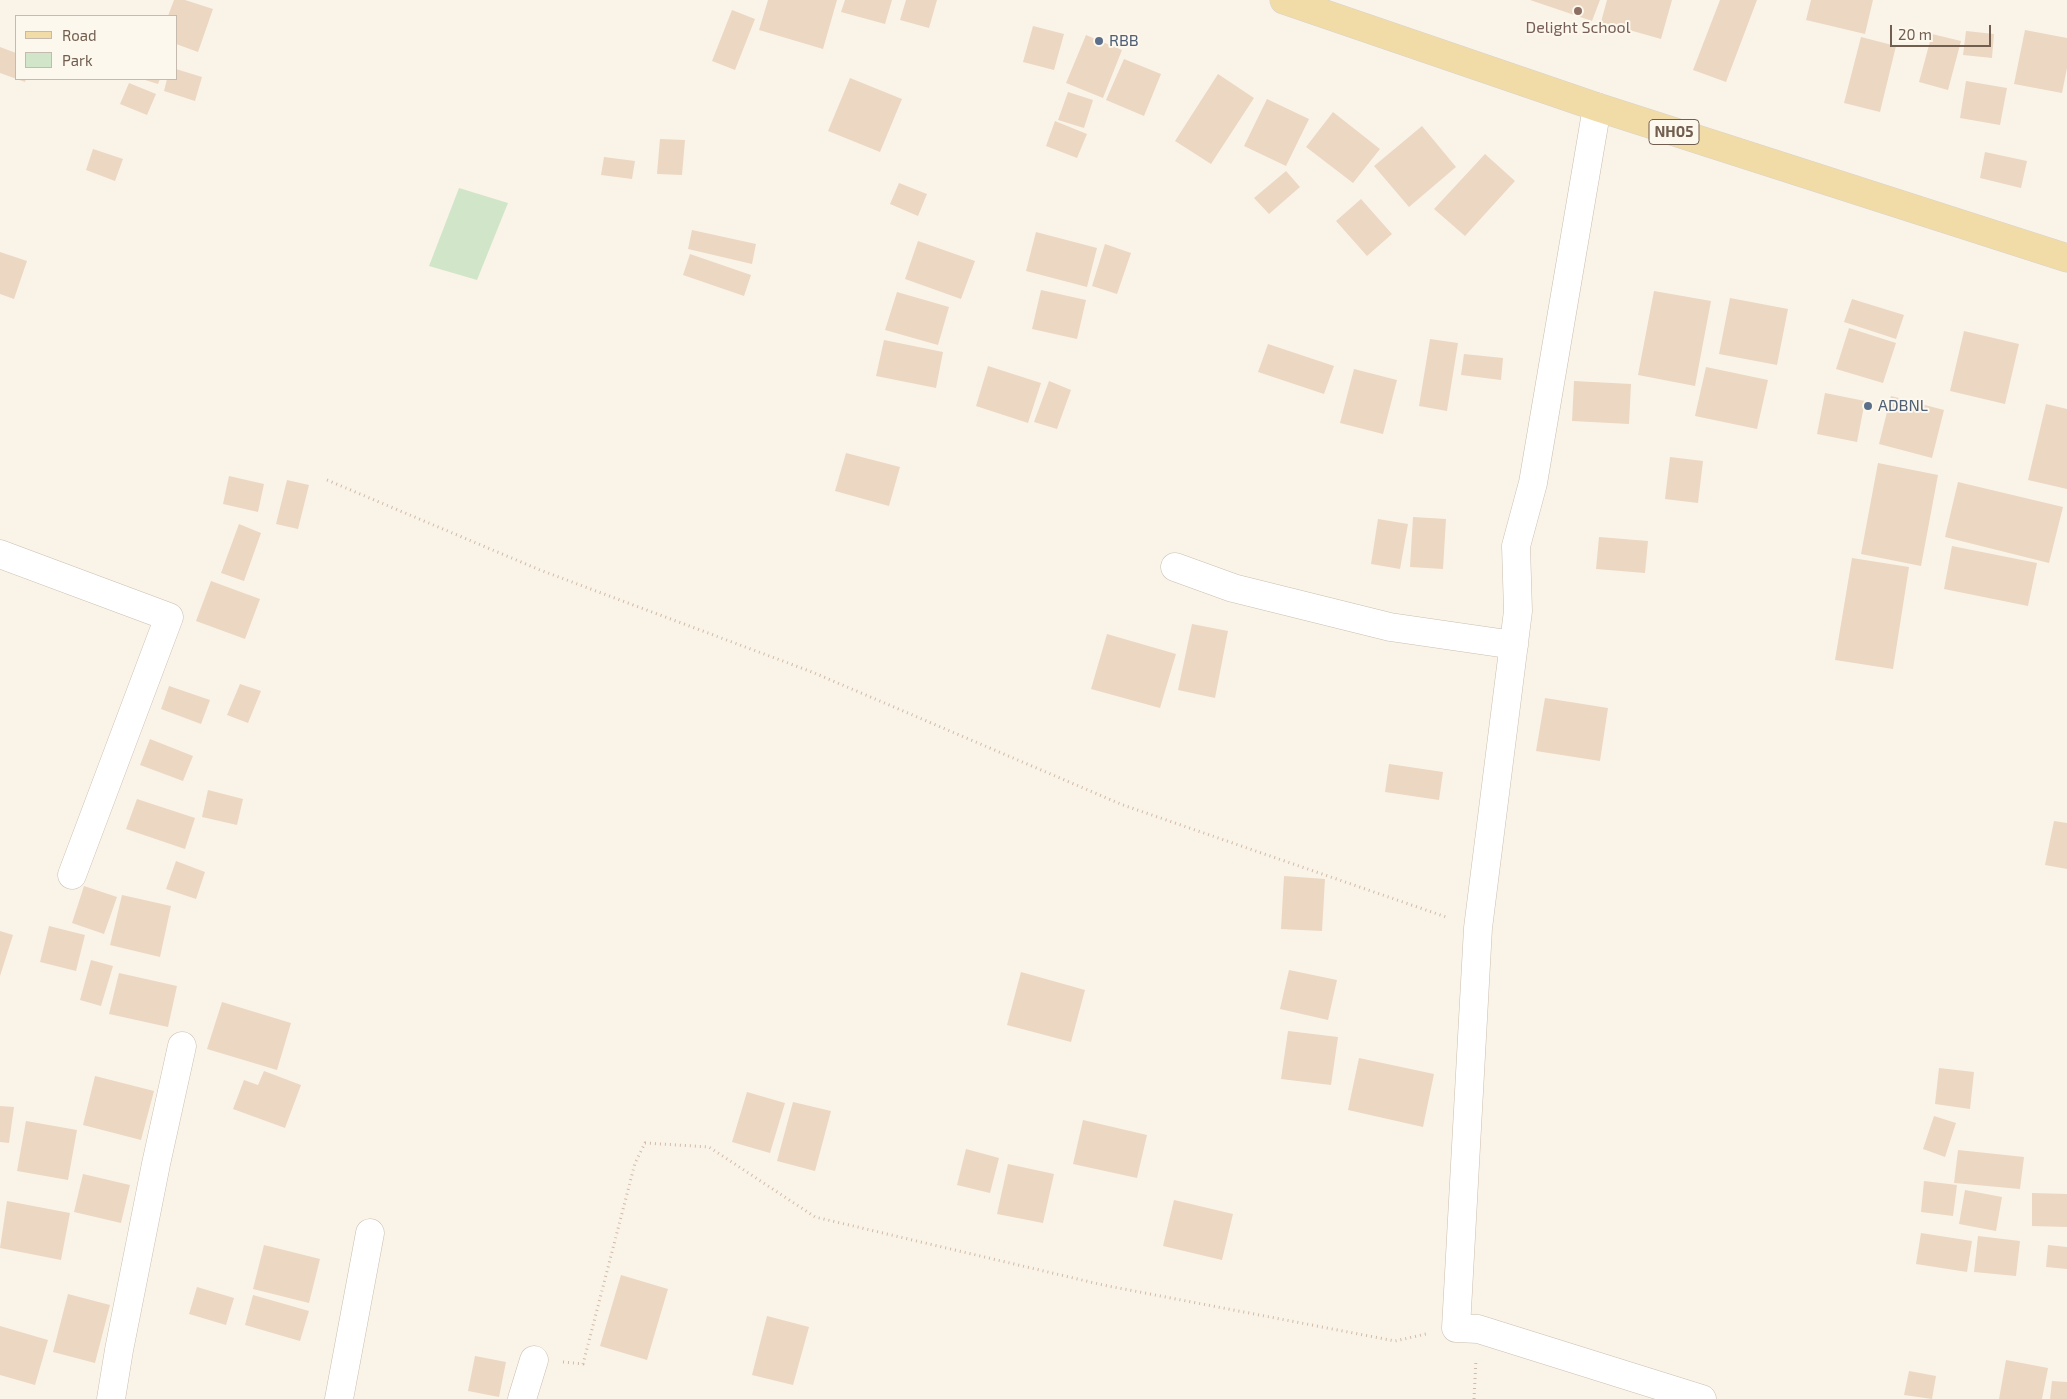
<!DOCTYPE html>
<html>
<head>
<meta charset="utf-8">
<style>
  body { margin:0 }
  #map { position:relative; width:2067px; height:1399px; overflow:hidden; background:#faf4e8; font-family:"Exo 2",sans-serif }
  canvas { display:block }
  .legend { position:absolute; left:15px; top:15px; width:162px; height:65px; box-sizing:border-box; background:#fdf8ed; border:1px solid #c5baae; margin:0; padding:6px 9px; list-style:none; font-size:15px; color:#715e4f }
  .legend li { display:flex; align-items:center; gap:10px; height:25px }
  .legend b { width:25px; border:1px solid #c5baae }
  .scale { position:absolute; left:1890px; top:25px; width:101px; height:22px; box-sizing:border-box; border:2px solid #715e4f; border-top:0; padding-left:6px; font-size:15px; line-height:18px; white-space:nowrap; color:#715e4f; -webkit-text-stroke:4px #fdf8ed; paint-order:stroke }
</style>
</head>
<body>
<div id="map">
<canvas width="2067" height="1399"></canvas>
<ul class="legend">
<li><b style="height:6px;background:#f1dca8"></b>Road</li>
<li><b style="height:14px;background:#d1e6c8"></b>Park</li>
</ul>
<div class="scale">20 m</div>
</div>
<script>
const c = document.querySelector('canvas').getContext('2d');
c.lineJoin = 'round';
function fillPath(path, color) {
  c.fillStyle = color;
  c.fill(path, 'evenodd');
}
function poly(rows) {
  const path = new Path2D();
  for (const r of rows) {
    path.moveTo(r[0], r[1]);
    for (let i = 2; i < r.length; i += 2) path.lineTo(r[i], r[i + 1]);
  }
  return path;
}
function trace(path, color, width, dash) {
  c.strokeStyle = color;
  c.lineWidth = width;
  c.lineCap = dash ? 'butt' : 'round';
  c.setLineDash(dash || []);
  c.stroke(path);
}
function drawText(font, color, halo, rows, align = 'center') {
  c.font = font + ' "Exo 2",sans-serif';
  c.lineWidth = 4;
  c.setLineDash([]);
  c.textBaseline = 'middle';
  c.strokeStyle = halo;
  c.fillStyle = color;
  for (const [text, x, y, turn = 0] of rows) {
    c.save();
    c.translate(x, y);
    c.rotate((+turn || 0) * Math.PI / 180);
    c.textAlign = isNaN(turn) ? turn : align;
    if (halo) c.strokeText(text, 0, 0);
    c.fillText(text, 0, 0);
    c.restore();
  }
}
const green = poly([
  [459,188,508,203,477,280,429,266]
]);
const building = poly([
  [174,0,185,0,213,9,198,52,176,44,176,16,168,16],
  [768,0,837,0,823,49,759,30],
  [845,0,892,0,885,24,841,12],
  [906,0,937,0,929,28,900,20],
  [1530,0,1600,0,1592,21],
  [1607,0,1672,0,1661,39,1601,22],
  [1720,0,1757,0,1726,82,1693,70],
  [1811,0,1873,0,1865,34,1806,20],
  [732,10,755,19,735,70,712,61],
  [1033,26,1064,34,1054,70,1023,62],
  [2025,30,2067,38,2067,68,2062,93,2014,84],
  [1966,31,1994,34,1992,58,1963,55],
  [1932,34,1961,41,1948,90,1919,82],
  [1086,35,1122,50,1103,98,1066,83],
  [1861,37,1896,46,1880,112,1844,103],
  [0,47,16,53,16,79,26,79,25,82,0,73],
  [1124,59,1161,74,1144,116,1106,100],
  [176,69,202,77,195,101,164,91,167,79,176,79],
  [1218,74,1254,98,1211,164,1175,141],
  [850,78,902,99,880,152,828,131],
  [142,79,160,79,158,84],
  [1966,81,2007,88,2000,125,1960,118],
  [129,83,156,94,147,115,120,104],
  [1068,92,1093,100,1084,128,1058,120],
  [1267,99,1309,119,1286,166,1244,146],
  [1333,112,1380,149,1353,183,1306,147],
  [1055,121,1087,134,1077,158,1046,146],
  [1422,126,1456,167,1409,207,1374,166],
  [660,139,685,140,682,175,657,174],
  [93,149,123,159,115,181,86,170],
  [1985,152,2027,161,2021,188,1980,178],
  [1485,154,1515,181,1465,236,1434,209],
  [604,157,635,161,632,179,601,175],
  [1286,171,1300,187,1269,214,1254,198],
  [899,183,927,194,918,216,890,204],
  [1361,199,1392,234,1367,256,1336,221],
  [692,230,756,244,752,264,688,249],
  [1036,232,1097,248,1087,287,1026,271],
  [918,241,975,261,961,299,905,279],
  [1105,244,1131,253,1117,294,1092,286],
  [0,252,27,261,14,299,0,294],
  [690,254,751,275,744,296,683,275],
  [1041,290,1086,300,1077,339,1032,329],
  [1654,291,1711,301,1695,386,1638,375],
  [897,292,949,307,938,345,885,330],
  [1730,298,1788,309,1777,365,1719,354],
  [1852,299,1904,315,1896,339,1844,322],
  [1849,328,1896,343,1883,383,1836,369],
  [1964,331,2019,344,2005,404,1950,391],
  [1430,339,1458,343,1447,411,1419,406],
  [884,340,943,352,936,388,876,376],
  [1268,344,1334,366,1324,394,1258,372],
  [1464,354,1503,358,1501,380,1461,375],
  [988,366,1041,383,1028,423,976,406],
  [1706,367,1768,380,1757,429,1695,416],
  [1354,369,1397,380,1383,434,1340,423],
  [1049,381,1071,390,1057,429,1034,422],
  [1574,381,1631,384,1629,424,1572,421],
  [1825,393,1865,401,1857,442,1817,434],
  [1891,396,1944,410,1932,458,1879,444],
  [2046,404,2067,409,2067,489,2028,480],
  [846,453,900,467,889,506,835,491],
  [1670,457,1703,461,1698,503,1665,499],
  [1878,463,1938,475,1921,566,1861,554],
  [229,476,264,484,258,512,223,504],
  [287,480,309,485,298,529,276,524],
  [1958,482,2063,507,2049,563,1945,537],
  [1413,517,1446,519,1443,569,1410,567],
  [1378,519,1408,524,1400,569,1371,564],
  [239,524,261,533,244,581,221,573],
  [1599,537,1648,541,1645,573,1596,569],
  [1952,546,2037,563,2028,606,1944,589],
  [1852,558,1909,567,1893,669,1835,660],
  [211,581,260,599,245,639,196,621],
  [1192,624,1228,631,1215,698,1178,690],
  [1107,634,1176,654,1160,708,1091,689],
  [240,684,261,691,248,723,227,715],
  [169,686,210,700,201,724,161,709],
  [1545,698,1608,708,1600,761,1536,751],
  [150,739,193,756,183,781,140,765],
  [1389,764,1443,772,1439,800,1385,792],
  [208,790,243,799,237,825,202,817],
  [137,799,195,818,185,849,126,829],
  [2054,821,2067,823,2067,869,2045,865],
  [176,861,205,872,196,899,166,889],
  [1284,876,1325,879,1322,931,1281,929],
  [84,886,117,897,104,934,72,923],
  [122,895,171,906,160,957,110,945],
  [49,926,85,935,76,971,40,962],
  [0,931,13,935,0,976],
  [91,960,113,966,101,1006,80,1000],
  [1289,970,1337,980,1328,1020,1280,1009],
  [1021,972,1085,990,1071,1042,1007,1025],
  [119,973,177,986,168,1027,109,1014],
  [222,1002,291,1023,277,1070,207,1049],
  [1288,1031,1338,1037,1331,1085,1281,1079],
  [1359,1058,1434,1074,1423,1127,1348,1110],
  [1939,1068,1974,1072,1970,1109,1935,1104],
  [264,1071,301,1085,285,1128,233,1109,244,1080,258,1085],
  [95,1076,154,1091,141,1140,83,1125],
  [747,1092,785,1103,770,1153,732,1142],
  [793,1102,831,1111,815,1171,777,1161],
  [0,1106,14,1107,9,1143,0,1142],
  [1934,1116,1956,1123,1945,1157,1923,1149],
  [1083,1120,1147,1135,1137,1178,1073,1164],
  [26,1121,77,1130,68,1180,17,1171],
  [966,1149,999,1158,990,1193,957,1185],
  [1958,1150,2024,1157,2020,1189,1954,1183],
  [1008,1164,1054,1174,1043,1223,997,1214],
  [83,1174,130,1185,121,1223,74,1212],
  [1924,1181,1957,1185,1953,1216,1921,1212],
  [1965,1190,2002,1197,1996,1231,1959,1224],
  [2032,1193,2067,1194,2067,1227,2032,1226],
  [1174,1200,1233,1214,1222,1260,1163,1246],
  [7,1201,70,1213,61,1260,0,1248],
  [1921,1233,1972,1241,1967,1272,1916,1264],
  [1978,1236,2020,1241,2016,1276,1974,1272],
  [264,1245,320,1259,309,1303,253,1289],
  [2048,1245,2067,1247,2067,1269,2046,1267],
  [621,1275,668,1289,647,1360,600,1346],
  [197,1287,234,1298,226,1325,189,1314],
  [68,1294,110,1305,95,1363,53,1352],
  [253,1295,309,1311,300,1341,245,1325],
  [767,1316,809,1327,793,1385,752,1375],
  [0,1326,48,1340,35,1385,0,1375],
  [475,1356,506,1362,499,1397,468,1391],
  [2006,1360,2048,1368,2042,1399,1999,1399],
  [1909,1371,1936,1376,1932,1399,1904,1395],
  [2052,1381,2067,1382,2067,1399,2050,1399]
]);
const path = poly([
  [327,480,540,570,812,672,1123,805,1449,918],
  [563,1362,583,1364,635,1163,645,1143,709,1147,815,1217,1103,1285,1395,1341,1426,1334],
  [1474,1399,1476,1360]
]);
const minor = poly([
  [1597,107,1533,483,1516,546,1518,611,1478,928,1456,1328,1478,1329,1702,1399],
  [0,554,169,617,72,875],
  [1175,567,1233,588,1390,627,1514,645],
  [111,1399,119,1350,156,1164,182,1046],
  [339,1399,370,1233],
  [522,1399,534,1360]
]);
const major = poly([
  [1284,0,1597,107,2067,258]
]);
const markers = [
  [1578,11,5,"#8d6e63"],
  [1099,41,5,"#5c6f8a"],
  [1868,406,5,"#5c6f8a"]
];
const shields = [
  [1674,132,50]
];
const shieldNames = [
  ["NH05",1674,132]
];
const educationNames = [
  ["Delight School",1578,28]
];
const serviceNames = [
  ["RBB",1109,41],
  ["ADBNL",1878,406]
];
fillPath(green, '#d1e6c8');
fillPath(building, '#ecd7c2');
trace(minor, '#cbbdaf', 29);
trace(major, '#d7d2ce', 29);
trace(path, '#d1baa6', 3, [1, 4]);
trace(minor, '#fff', 28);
trace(major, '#f1dca8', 28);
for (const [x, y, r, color] of markers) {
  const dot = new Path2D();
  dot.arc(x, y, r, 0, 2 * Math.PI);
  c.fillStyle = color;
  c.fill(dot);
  trace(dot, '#fdf8ed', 2);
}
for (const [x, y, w] of shields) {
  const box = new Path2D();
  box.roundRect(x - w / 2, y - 12.5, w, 25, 4);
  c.fillStyle = '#fdf8ed';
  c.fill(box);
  trace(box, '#715e4f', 1);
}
drawText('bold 15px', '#715e4f', null, shieldNames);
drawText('16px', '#785e54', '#fdf8ed', educationNames);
drawText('16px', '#4e5e75', '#fdf8ed', serviceNames, 'left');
</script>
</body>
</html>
